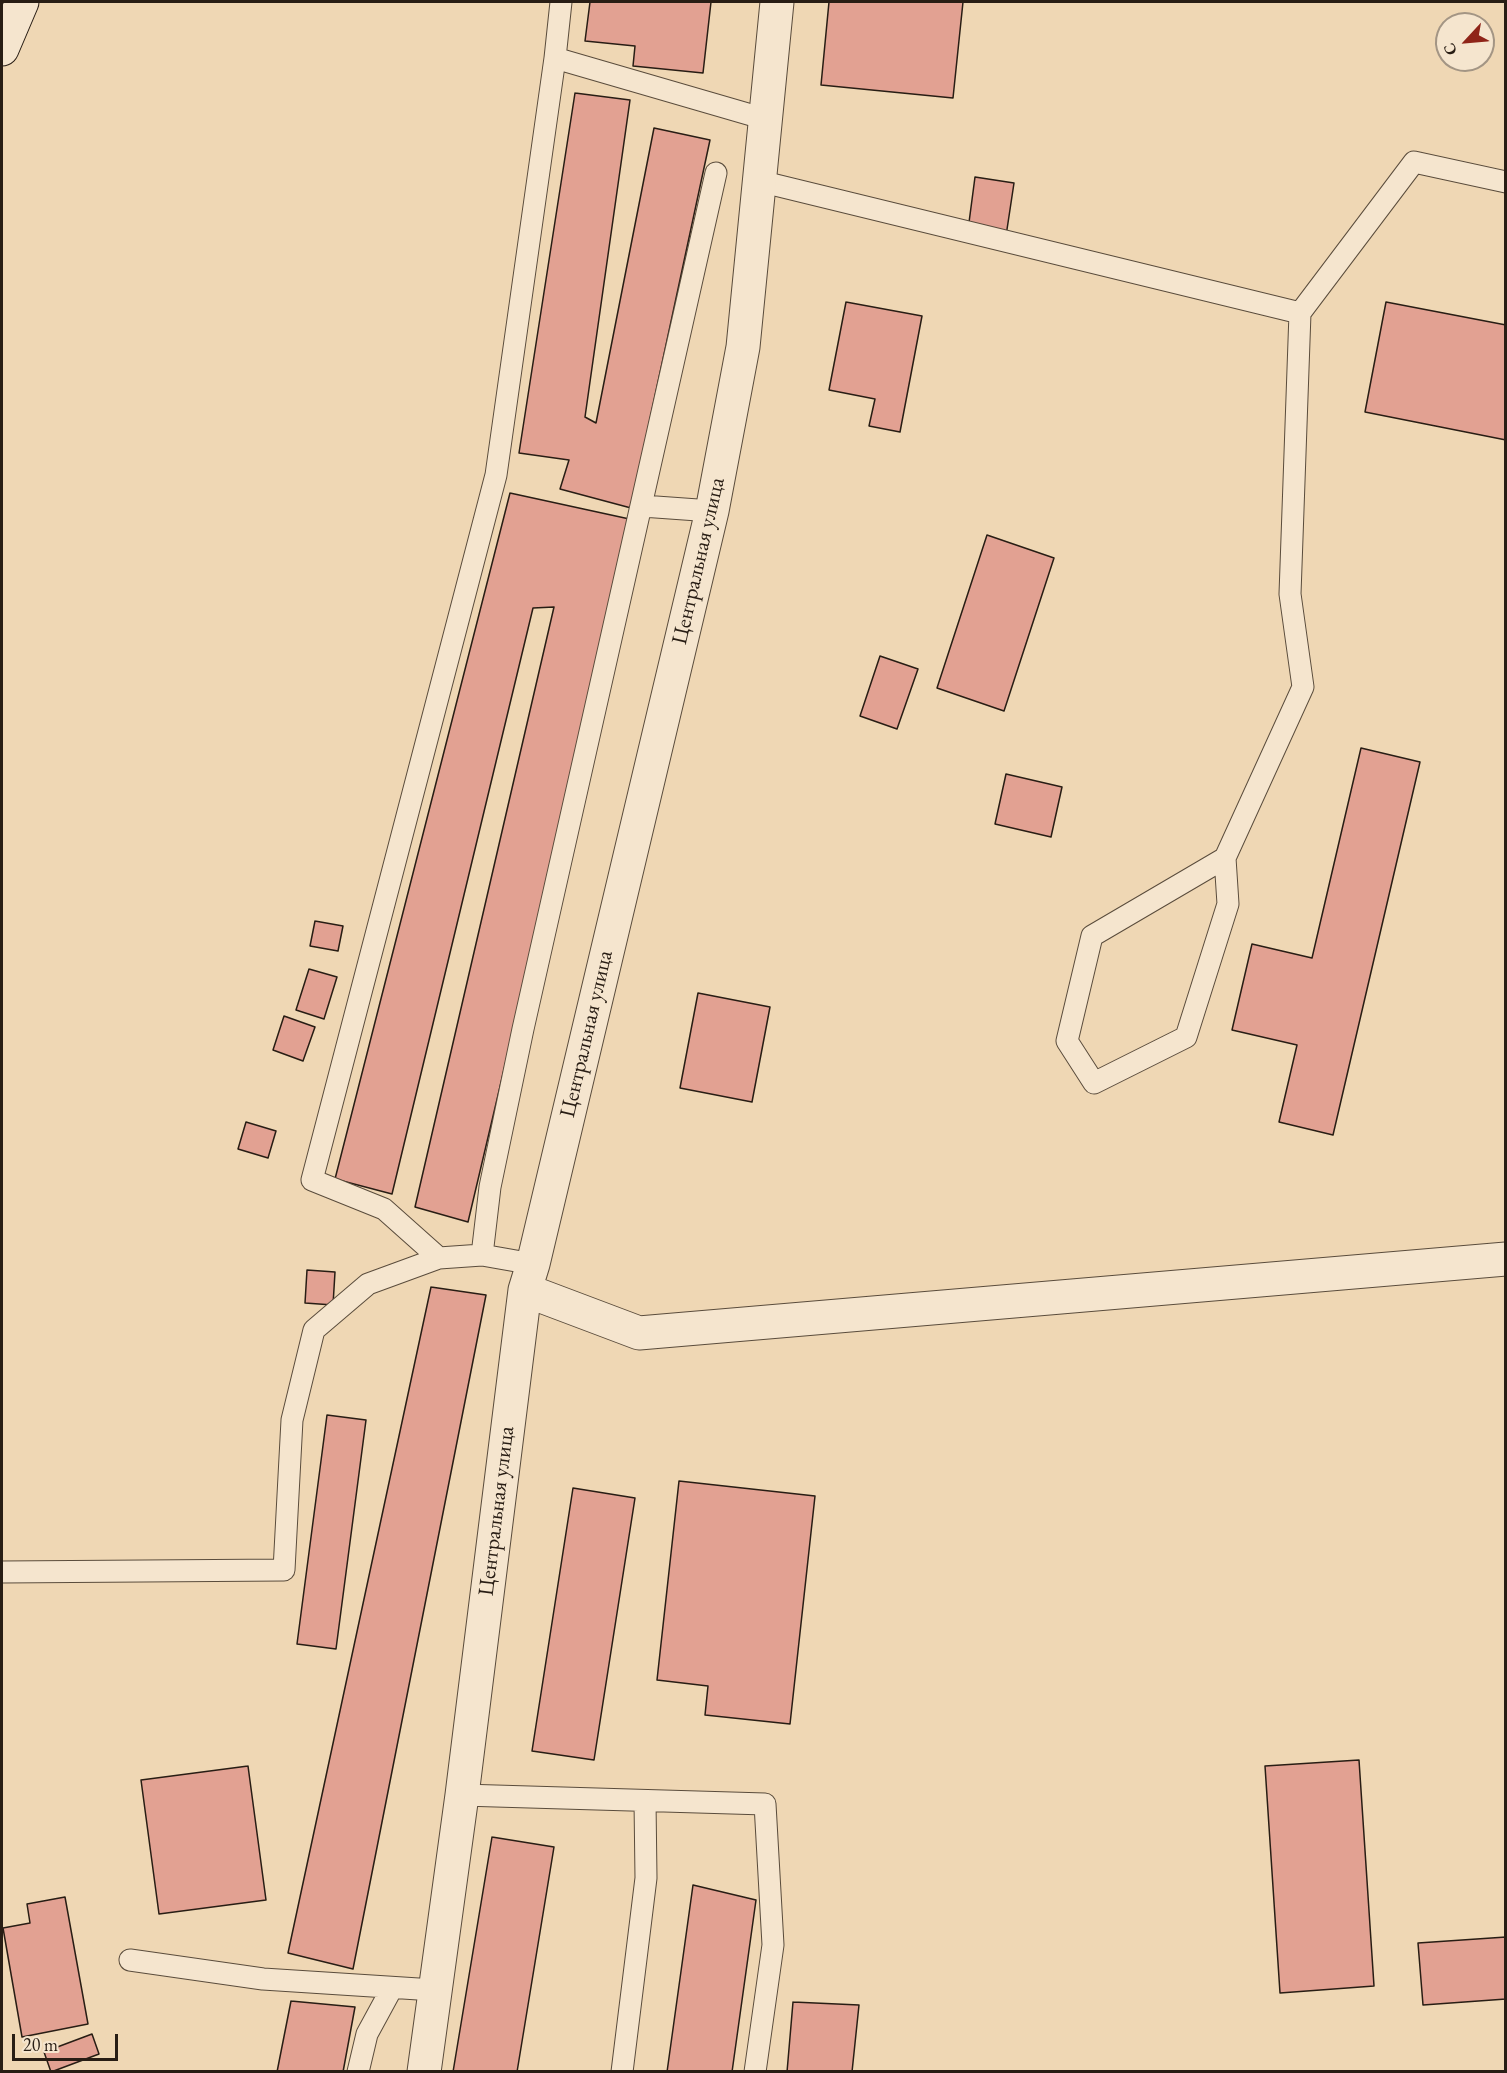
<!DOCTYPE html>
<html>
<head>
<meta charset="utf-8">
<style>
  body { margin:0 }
  #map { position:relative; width:1507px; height:2073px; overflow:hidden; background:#efd7b4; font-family:"EB Garamond",serif }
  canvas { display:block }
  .frame { position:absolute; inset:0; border:3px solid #281d14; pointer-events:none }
  .north { position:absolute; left:1435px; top:12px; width:60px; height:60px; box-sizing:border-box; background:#f5e5ce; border:2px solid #a39584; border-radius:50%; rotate:244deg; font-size:16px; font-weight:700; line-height:24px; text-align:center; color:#281d14 }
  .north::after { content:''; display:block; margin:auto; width:21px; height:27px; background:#8f2418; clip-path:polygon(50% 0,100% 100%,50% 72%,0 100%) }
  .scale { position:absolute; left:12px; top:2034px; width:106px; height:27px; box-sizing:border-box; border:3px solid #281d14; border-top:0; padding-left:8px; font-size:18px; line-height:21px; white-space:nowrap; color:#281d14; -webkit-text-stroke:4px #f5e5ce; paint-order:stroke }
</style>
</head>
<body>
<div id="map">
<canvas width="1507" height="2073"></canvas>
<div class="frame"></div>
<div class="north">С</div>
<div class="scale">20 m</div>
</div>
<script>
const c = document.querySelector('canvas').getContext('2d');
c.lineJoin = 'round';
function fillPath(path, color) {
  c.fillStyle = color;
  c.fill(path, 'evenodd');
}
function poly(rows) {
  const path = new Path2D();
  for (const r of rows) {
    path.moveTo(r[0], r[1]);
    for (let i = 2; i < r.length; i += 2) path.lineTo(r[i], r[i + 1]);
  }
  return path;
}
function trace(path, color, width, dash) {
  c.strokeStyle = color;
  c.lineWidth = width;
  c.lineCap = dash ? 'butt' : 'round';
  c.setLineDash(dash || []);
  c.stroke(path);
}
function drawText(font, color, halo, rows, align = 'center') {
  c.font = font + ' "EB Garamond",serif';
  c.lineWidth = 5;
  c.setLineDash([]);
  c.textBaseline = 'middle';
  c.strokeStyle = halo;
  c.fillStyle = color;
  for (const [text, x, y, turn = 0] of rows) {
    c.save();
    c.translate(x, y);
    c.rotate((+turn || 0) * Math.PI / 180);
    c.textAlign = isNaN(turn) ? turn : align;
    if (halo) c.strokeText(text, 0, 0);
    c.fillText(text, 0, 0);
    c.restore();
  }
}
const building = poly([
  [590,2,711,2,703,73,633,66,635,46,585,41,590,2],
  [829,2,963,2,953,98,821,85,829,2],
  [575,93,630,100,585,417,596,423,654,128,710,140,631,508,560,489,569,460,519,453,575,93],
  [975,177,1014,183,1006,236,968,230,975,177],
  [846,302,922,316,900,432,869,426,875,399,829,390,846,302],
  [1386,302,1506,325,1506,440,1365,412,1386,302],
  [510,493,634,520,468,1222,415,1207,554,607,533,608,392,1194,335,1179,510,493],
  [987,535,1054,558,1004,711,937,688,987,535],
  [880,656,918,669,897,729,860,716,880,656],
  [1361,748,1420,762,1333,1135,1279,1122,1297,1045,1232,1030,1252,944,1312,958,1361,748],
  [1006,774,1062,787,1051,837,995,824,1006,774],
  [315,921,343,926,338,951,310,946,315,921],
  [309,969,337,977,324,1019,296,1010,309,969],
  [698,993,770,1007,752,1102,680,1088,698,993],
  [284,1016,315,1027,303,1061,273,1050,284,1016],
  [246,1122,276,1131,268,1158,238,1149,246,1122],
  [307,1270,335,1272,333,1305,305,1303,307,1270],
  [431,1287,486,1295,353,1969,288,1953,431,1287],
  [327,1415,366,1420,336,1649,297,1644,327,1415],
  [679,1481,815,1496,790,1724,705,1715,708,1686,657,1680,679,1481],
  [573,1488,635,1498,594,1760,532,1751,573,1488],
  [1359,1760,1374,1986,1280,1993,1265,1766,1359,1760],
  [248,1766,266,1900,159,1914,141,1780,248,1766],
  [492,1837,554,1847,517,2072,453,2072,492,1837],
  [693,1885,756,1900,732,2072,667,2072,693,1885],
  [65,1897,88,2024,22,2037,3,1928,30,1923,27,1904,65,1897],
  [1506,1937,1506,1999,1423,2005,1418,1943,1506,1937],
  [291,2001,355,2007,343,2072,277,2072,291,2001],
  [793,2002,859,2005,852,2072,787,2072,793,2002],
  [92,2034,99,2054,51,2072,44,2052,92,2034]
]);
const service = poly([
  [561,2,555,58,765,119],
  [759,181,1300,313],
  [642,506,712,511],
  [1225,858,1092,936,1067,1041,1094,1083,1186,1037,1228,904,1225,858,1303,687,1290,594,1300,313,1414,162,1506,182],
  [482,1255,490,1187,523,1029,716,173],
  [439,1258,384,1209,312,1180,496,475,555,58],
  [2,1572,284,1570,292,1420,314,1330,368,1284,439,1258,482,1255,533,1264],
  [462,1795,765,1804,773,1945,755,2072],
  [130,1960,263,1979,434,1990],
  [358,2072,367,2034,392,1988],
  [622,2072,646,1878,645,1801]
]);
const minor = poly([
  [525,1290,639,1333,1506,1259],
  [424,2072,462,1795,525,1290,533,1264,712,511,743,347,777,2]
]);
const secondary = poly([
  [2,49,22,2]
]);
const streetNames = [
  ["Центральная улица",699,561,-77],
  ["Центральная улица",587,1034,-77],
  ["Центральная улица",497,1511,-83]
];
fillPath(building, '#e2a192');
trace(building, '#281d14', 1.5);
trace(service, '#5a4c3c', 23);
trace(minor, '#5a4c3c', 35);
trace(secondary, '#281d14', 35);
trace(service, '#f5e5ce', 21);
trace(minor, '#f5e5ce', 33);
trace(secondary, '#f5e5ce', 33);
drawText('22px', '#281d14', '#f5e5ce', streetNames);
</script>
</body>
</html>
